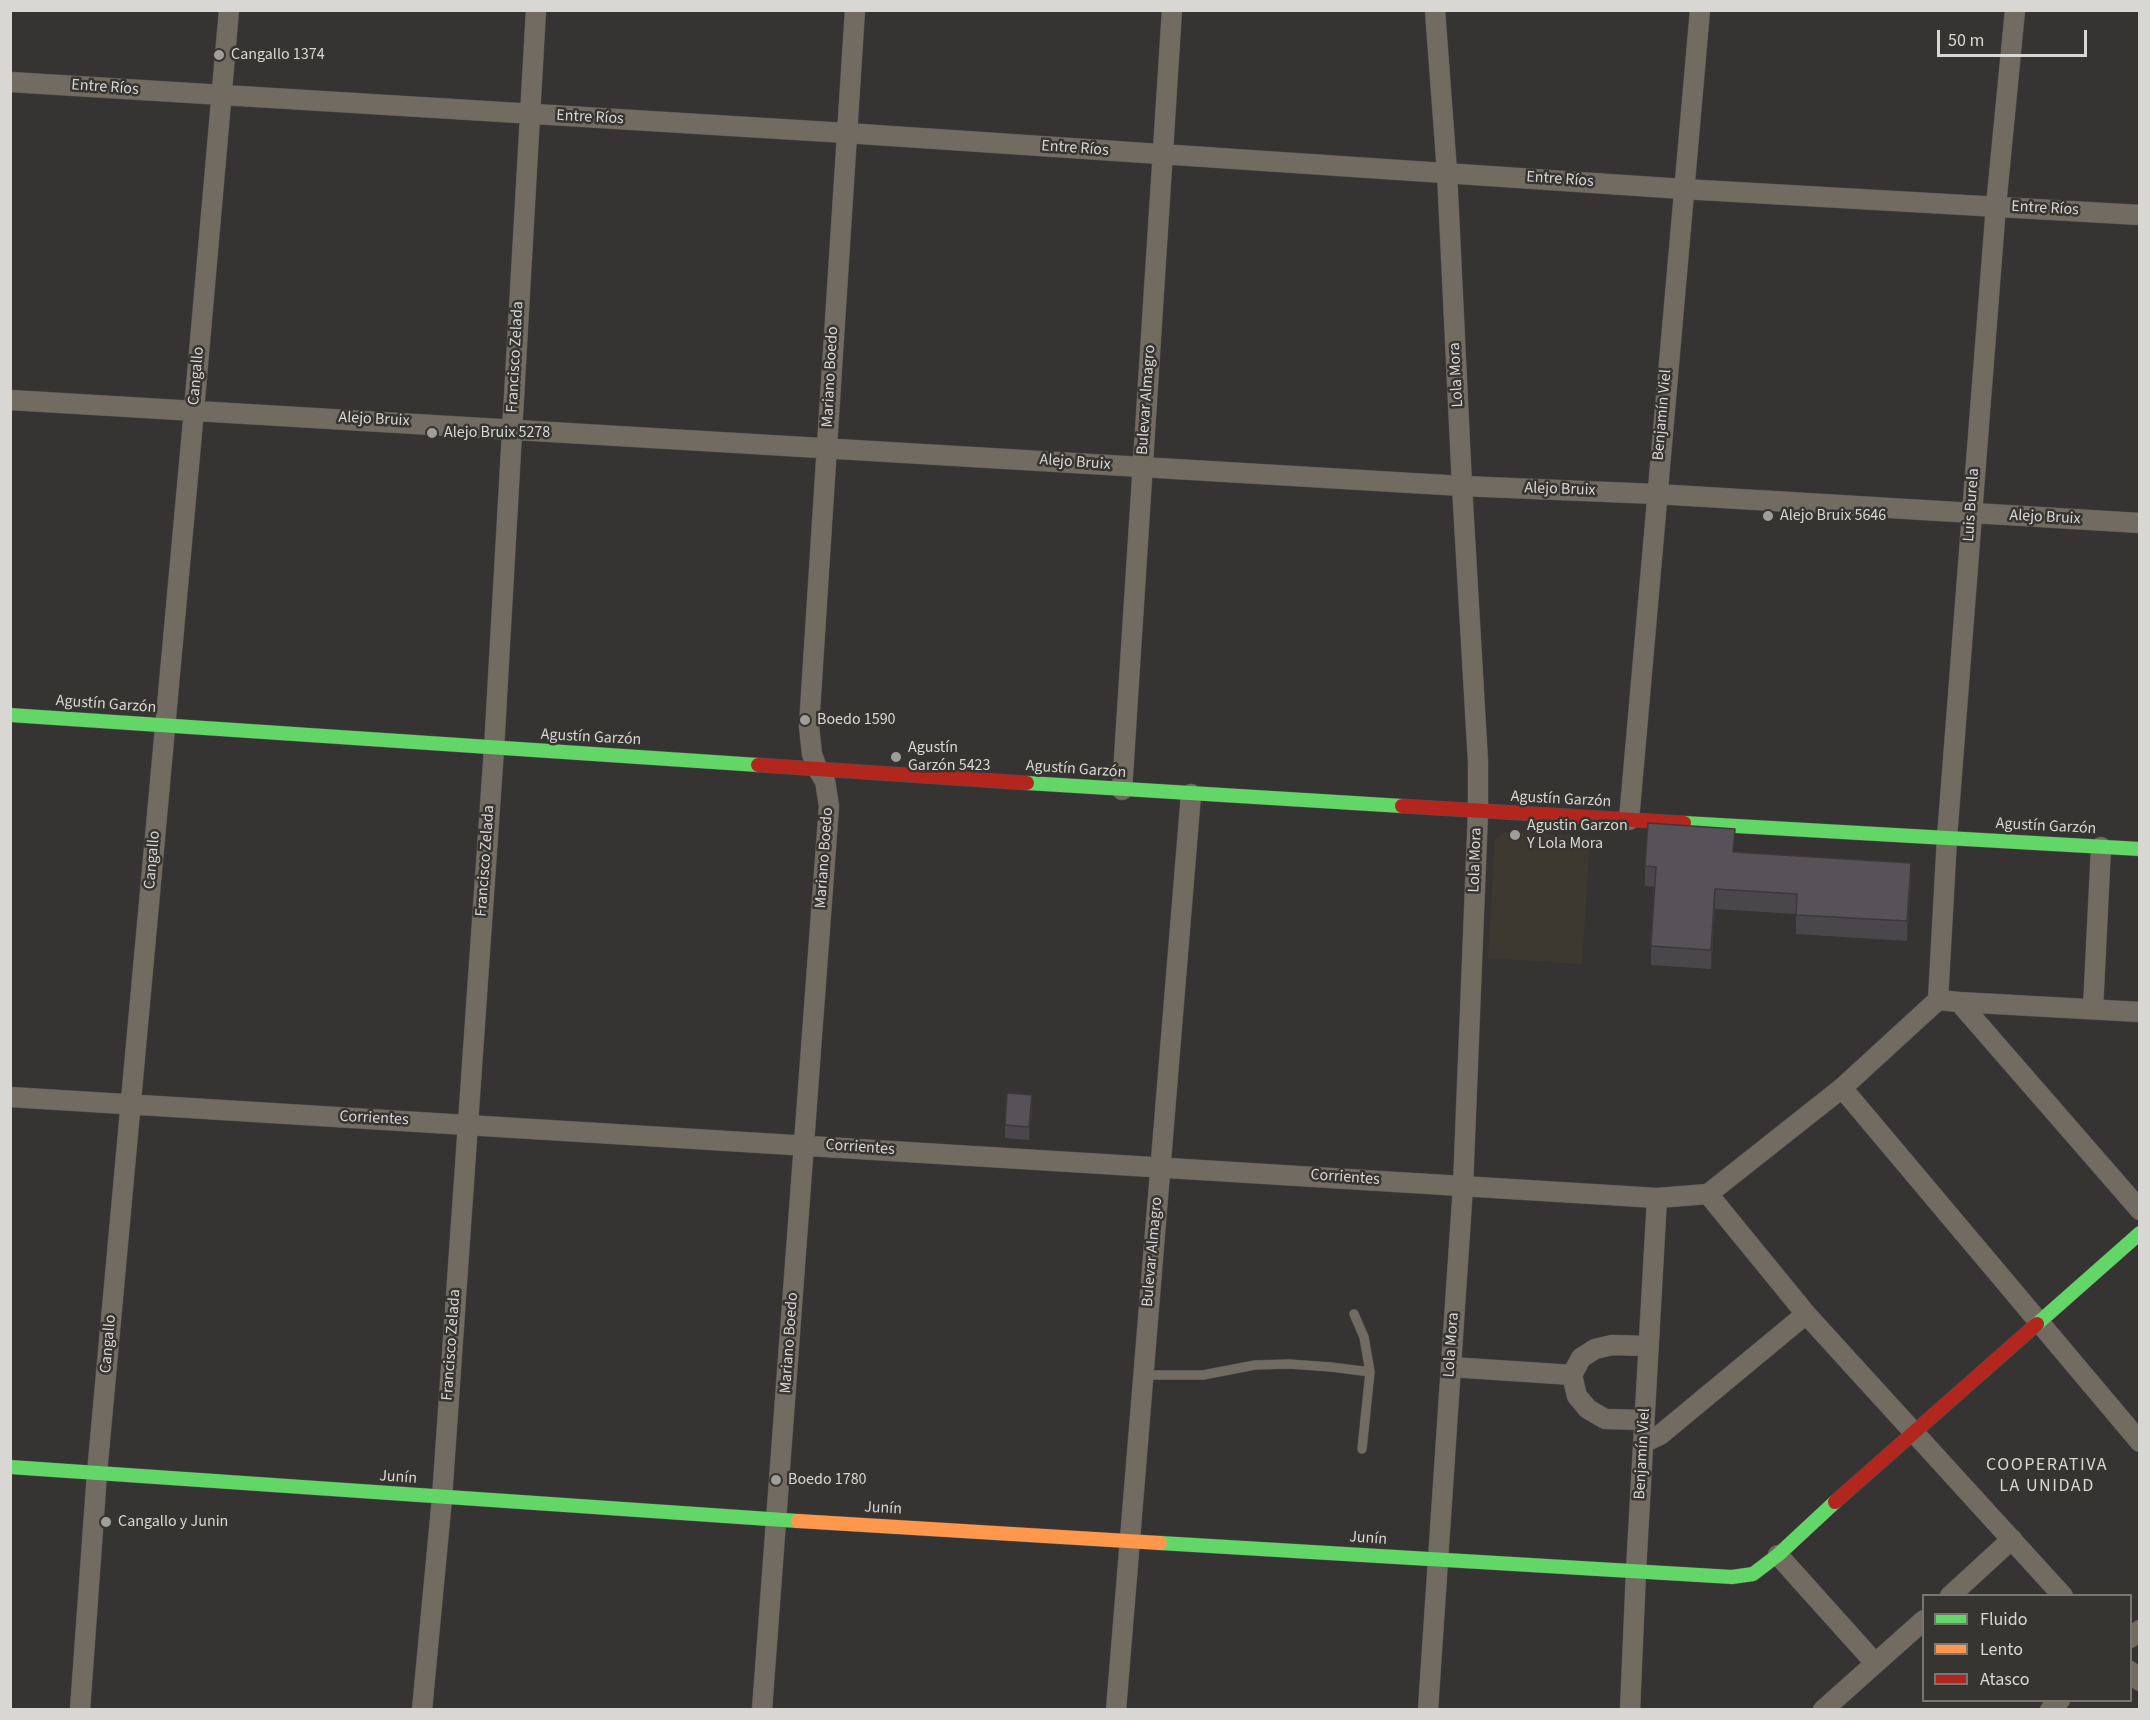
<!DOCTYPE html>
<html>
<head>
<meta charset="utf-8">
<style>
  body { margin:0 }
  #map { position:relative; width:2150px; height:1720px; overflow:hidden; background:#363432; font-family:"Source Sans 3",sans-serif }
  canvas { display:block }
  .frame { position:absolute; inset:0; border:12px solid #d8d7d4; pointer-events:none }
  .legend { position:absolute; left:1922px; top:1594px; width:210px; height:108px; box-sizing:border-box; background:#373531; border:2px solid #777672; margin:0; padding:8px 10px; list-style:none; font-size:18px; color:#d8d7d4 }
  .legend li { display:flex; align-items:center; gap:12px; height:30px }
  .legend b { width:30px; border:2px solid #777672 }
  .scale { position:absolute; left:1937px; top:30px; width:150px; height:27px; box-sizing:border-box; border:3px solid #d8d7d4; border-top:0; padding-left:8px; font-size:18px; line-height:21px; white-space:nowrap; color:#d8d7d4; -webkit-text-stroke:4px #373531; paint-order:stroke }
</style>
</head>
<body>
<div id="map">
<canvas width="2150" height="1720"></canvas>
<div class="frame"></div>
<ul class="legend">
<li><b style="height:8px;background:#63d668"></b>Fluido</li>
<li><b style="height:8px;background:#ff974d"></b>Lento</li>
<li><b style="height:8px;background:#b3261e"></b>Atasco</li>
</ul>
<div class="scale">50 m</div>
</div>
<script>
const c = document.querySelector('canvas').getContext('2d');
c.lineJoin = 'round';
function fillPath(path, color) {
  c.fillStyle = color;
  c.fill(path, 'evenodd');
}
function poly(rows) {
  const path = new Path2D();
  for (const r of rows) {
    path.moveTo(r[0], r[1]);
    for (let i = 2; i < r.length; i += 2) path.lineTo(r[i], r[i + 1]);
  }
  return path;
}
function trace(path, color, width, dash) {
  c.strokeStyle = color;
  c.lineWidth = width;
  c.lineCap = dash ? 'butt' : 'round';
  c.setLineDash(dash || []);
  c.stroke(path);
}
function drawText(font, color, halo, rows, align = 'center') {
  c.font = font + ' "Source Sans 3",sans-serif';
  c.lineWidth = 5;
  c.setLineDash([]);
  c.textBaseline = 'middle';
  c.strokeStyle = halo;
  c.fillStyle = color;
  for (const [text, x, y, turn = 0] of rows) {
    c.save();
    c.translate(x, y);
    c.rotate((+turn || 0) * Math.PI / 180);
    c.textAlign = isNaN(turn) ? turn : align;
    if (halo) c.strokeText(text, 0, 0);
    c.fillText(text, 0, 0);
    c.restore();
  }
}
const built = poly([
  [1505,832,1590,837,1582,964,1488,958,1495,839]
]);
const lane = poly([
  [1354,1314,1364,1337,1370,1372,1362,1449],
  [1143,1375,1203,1375,1255,1365,1289,1364,1331,1367,1370,1372]
]);
const street = poly([
  [10,82,846,133,1683,189,2140,215],
  [10,400,1462,486,1656,494,2140,523],
  [1122,790,1172,10],
  [1629,820,1700,10],
  [1938,1000,1947,838,1972,514,1996,206,2015,10],
  [1959,1002,2140,1012],
  [2093,1009,2101,847],
  [1842,1088,2140,1442],
  [10,1097,1657,1198,1708,1194],
  [1708,1194,1842,1088,1938,1000,1959,1002,2140,1210],
  [1708,1194,1806,1314,2063,1596],
  [1451,1367,1572,1375],
  [1644,1420,1605,1419,1588,1409,1577,1396,1572,1375,1581,1358,1595,1349,1612,1345,1648,1346],
  [1645,1442,1660,1435,1806,1314],
  [1778,1555,1875,1663],
  [1950,1596,2012,1539],
  [2130,1638,2140,1630],
  [2130,1671,2140,1681],
  [80,1710,97,1473,194,410,229,10],
  [422,1710,442,1498,494,749,536,10],
  [762,1710,829,806,825,781,817,768,812,754,809,726,855,10],
  [1116,1710,1191,794],
  [1428,1710,1463,1186,1478,812,1478,762,1462,486,1447,172,1435,10],
  [1630,1710,1636,1571,1657,1198],
  [1823,1710,1924,1620],
  [2050,1710,2060,1700]
]);
const fast = poly([
  [10,715,758,765],
  [1027,783,1402,806],
  [1684,823,2140,849],
  [2037,1324,2140,1233],
  [10,1467,798,1521],
  [1160,1543,1732,1577,1753,1574,1778,1555,1835,1502]
]);
const slow = poly([
  [798,1521,1160,1543]
]);
const jam = poly([
  [758,765,1027,783],
  [1402,806,1684,823],
  [1835,1502,2037,1324]
]);
const wall = poly([
  [1734,852,1911,883,1907,941,1796,934,1796,914,1715,909,1711,969,1651,965,1651,946,1654,887,1645,886,1645,866],
  [1032,1108,1029,1140,1005,1138,1005,1125]
]);
const shadedWall = poly([
  [1911,863,1911,883,1907,941,1907,921],
  [1715,889,1715,909,1711,969,1711,950],
  [1032,1095,1032,1108,1029,1140,1029,1127]
]);
const building = poly([
  [1648,823,1735,829,1733,852,1911,863,1907,921,1796,915,1797,894,1715,889,1711,950,1651,946,1656,867,1645,866,1648,823],
  [1007,1093,1032,1095,1029,1127,1005,1125,1007,1093]
]);
const markers = [
  [219,55,6,"#9f9e9b"],
  [432,433,6,"#9f9e9b"],
  [1768,516,6,"#9f9e9b"],
  [805,720,6,"#9f9e9b"],
  [896,757,6,"#9f9e9b"],
  [1515,835,6,"#9f9e9b"],
  [776,1480,6,"#9f9e9b"],
  [106,1522,6,"#9f9e9b"]
];
const poiNames = [
  ["Cangallo 1374",231,55],
  ["Alejo Bruix 5278",444,433],
  ["Alejo Bruix 5646",1780,516],
  ["Boedo 1590",817,720],
  ["Agustín",908,748],
  ["Garzón 5423",908,766],
  ["Agustin Garzon",1527,826],
  ["Y Lola Mora",1527,844],
  ["Boedo 1780",788,1480],
  ["Cangallo y Junin",118,1522]
];
const streetNames = [
  ["Entre Ríos",105,88,4],
  ["Entre Ríos",590,118,3],
  ["Entre Ríos",1075,149,4],
  ["Entre Ríos",1560,180,4],
  ["Entre Ríos",2045,209,3],
  ["Francisco Zelada",516,357,-87],
  ["Lola Mora",1457,375,-93],
  ["Cangallo",197,376,-85],
  ["Mariano Boedo",831,377,-87],
  ["Bulevar Almagro",1147,400,-86],
  ["Benjamín Viel",1663,415,-85],
  ["Alejo Bruix",374,420,3],
  ["Alejo Bruix",1075,463,4],
  ["Alejo Bruix",1560,490,2],
  ["Luis Burela",1972,505,-86],
  ["Alejo Bruix",2045,518,3],
  ["Agustín Garzón",106,705,4],
  ["Agustín Garzón",591,738,3],
  ["Agustín Garzón",1076,770,4],
  ["Agustín Garzón",1561,800,3],
  ["Agustín Garzón",2046,827,3],
  ["Mariano Boedo",825,858,-86],
  ["Cangallo",153,860,-85],
  ["Lola Mora",1476,860,-88],
  ["Francisco Zelada",486,861,-86],
  ["Corrientes",374,1119,3],
  ["Corrientes",860,1148,4],
  ["Corrientes",1345,1178,4],
  ["Bulevar Almagro",1153,1252,-85],
  ["Mariano Boedo",790,1343,-86],
  ["Cangallo",109,1344,-85],
  ["Francisco Zelada",452,1345,-86],
  ["Lola Mora",1452,1345,-86],
  ["Benjamín Viel",1643,1454,-87],
  ["Junín",398,1478,4],
  ["Junín",883,1509,3],
  ["Junín",1368,1539,4]
];
const neighbourhoodNames = [
  ["COOPERATIVA",2047,1466],
  ["LA UNIDAD",2047,1487]
];
fillPath(built, '#3e3930');
trace(lane, '#525150', 10);
trace(street, '#525150', 21);
trace(fast, '#525150', 15);
trace(slow, '#525150', 15);
trace(jam, '#525150', 15);
trace(lane, '#726b62', 9);
trace(street, '#726b62', 20);
trace(fast, '#63d668', 14);
trace(slow, '#ff974d', 14);
trace(jam, '#b3261e', 14);
fillPath(wall, '#4a474b');
fillPath(shadedWall, '#3c393d');
fillPath(building, '#565257');
trace(building, '#3c393d', 1.5);
for (const [x, y, r, color] of markers) {
  const dot = new Path2D();
  dot.arc(x, y, r, 0, 2 * Math.PI);
  c.fillStyle = color;
  c.fill(dot);
  trace(dot, '#373531', 2);
}
drawText('16px', '#d8d7d4', '#373531', poiNames, 'left');
drawText('16px', '#d8d7d4', '#373531', streetNames);
c.letterSpacing = '1.5px';
drawText('18px', '#d8d7d4', '#373531', neighbourhoodNames);
c.letterSpacing = '0px';
</script>
</body>
</html>
